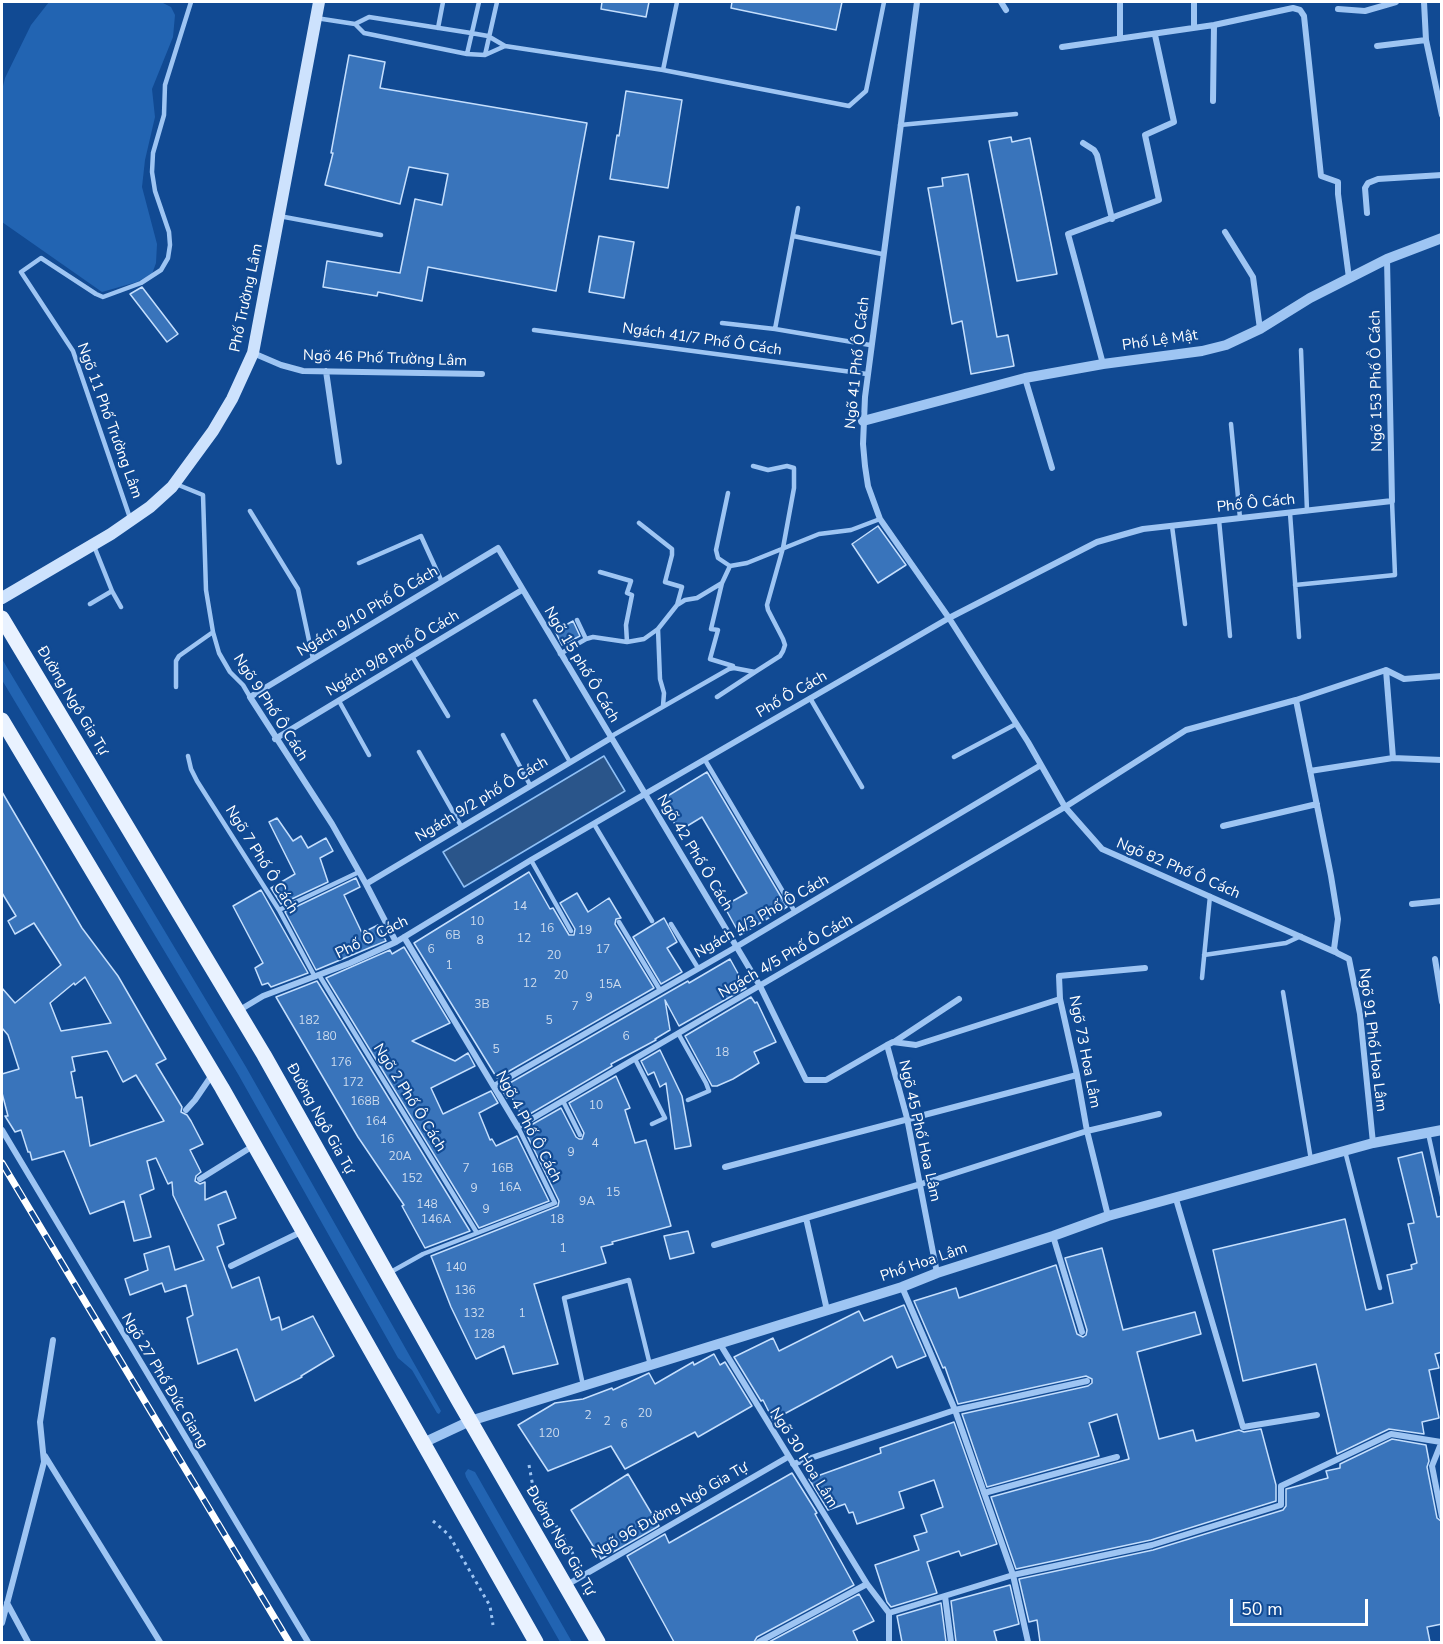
<!DOCTYPE html>
<html>
<head>
<meta charset="utf-8">
<style>
  body { margin:0 }
  #map { position:relative; width:1443px; height:1644px; overflow:hidden; background:#114a93; font-family:"Nunito Sans",sans-serif }
  canvas { display:block }
  .frame { position:absolute; inset:0; border:3px solid #fff; pointer-events:none }
  .scale { position:absolute; left:1230px; top:1599px; width:138px; height:27px; box-sizing:border-box; border:3px solid #fff; border-top:0; padding-left:8px; font-size:18px; line-height:21px; white-space:nowrap; color:#fff; -webkit-text-stroke:4px #114a93; paint-order:stroke }
</style>
</head>
<body>
<div id="map">
<canvas width="1443" height="1644"></canvas>
<div class="frame"></div>
<div class="scale">50 m</div>
</div>
<script>
const c = document.querySelector('canvas').getContext('2d');
c.lineJoin = 'round';
function fillPath(path, color) {
  c.fillStyle = color;
  c.fill(path, 'evenodd');
}
function poly(rows) {
  const path = new Path2D();
  for (const r of rows) {
    path.moveTo(r[0], r[1]);
    for (let i = 2; i < r.length; i += 2) path.lineTo(r[i], r[i + 1]);
  }
  return path;
}
function trace(path, color, width, dash) {
  c.strokeStyle = color;
  c.lineWidth = width;
  c.lineCap = dash ? 'butt' : 'round';
  c.setLineDash(dash || []);
  c.stroke(path);
}
function drawText(font, color, halo, rows, align = 'center') {
  c.font = font + ' "Nunito Sans",sans-serif';
  c.lineWidth = 4.5;
  c.setLineDash([]);
  c.textBaseline = 'middle';
  c.strokeStyle = halo;
  c.fillStyle = color;
  for (const [text, x, y, turn = 0] of rows) {
    c.save();
    c.translate(x, y);
    c.rotate((+turn || 0) * Math.PI / 180);
    c.textAlign = isNaN(turn) ? turn : align;
    if (halo) c.strokeText(text, 0, 0);
    c.fillText(text, 0, 0);
    c.restore();
  }
}
const green = poly([
  [49,2,161,2,171,7,175,15,173,37,152,89,155,117,145,160,142,187,157,244,156,263,152,274,137,282,102,292,2,222,2,90,5,78,31,25],
  [2,659,246,1067,441,1411,439,1414,437,1413,412,1370,398,1358,238,1074,2,680],
  [468,1469,475,1472,572,1642,560,1642,466,1477,465,1473]
]);
const water = poly([
  [604,756,625,791,464,887,443,852,604,756]
]);
const building = poly([
  [602,2,649,2,646,17,601,9,602,2],
  [732,2,842,2,836,30,731,8,732,2],
  [349,55,385,62,380,88,587,123,556,291,428,267,422,301,378,292,377,296,323,287,327,261,400,273,415,199,442,205,448,174,409,167,400,204,325,185,333,153,331,153,349,55],
  [626,91,682,100,668,188,610,179,617,135,619,136,626,91],
  [1011,137,1012,142,1030,138,1057,274,1017,281,989,141,1011,137],
  [968,174,997,337,1008,335,1014,366,971,374,962,321,952,324,928,188,943,186,942,178,968,174],
  [599,236,634,242,624,298,589,292,599,236],
  [142,287,178,334,167,342,130,294,142,287],
  [878,526,906,565,878,583,852,544,878,526],
  [573,621,580,636,562,645,555,631,573,621],
  [707,772,787,907,740,935,724,906,747,893,702,817,679,831,661,800,707,772],
  [2,792,82,928,118,976,166,1059,156,1064,182,1107,181,1112,187,1115,191,1121,203,1144,190,1150,201,1172,196,1176,195,1181,200,1184,205,1182,205,1200,226,1191,236,1218,218,1225,224,1244,217,1247,232,1288,259,1277,271,1320,279,1317,282,1330,313,1316,334,1356,301,1376,302,1377,255,1401,237,1349,198,1364,187,1318,193,1315,186,1285,165,1292,162,1283,130,1295,125,1279,148,1270,144,1254,169,1246,175,1270,204,1260,173,1195,172,1182,168,1184,156,1158,147,1161,154,1189,140,1195,151,1237,134,1241,124,1201,90,1214,64,1151,32,1160,30,1152,28,1152,21,1130,15,1132,5,1116,8,1116,2,1093,2,1074,19,1069,8,1035,2,1028,2,988,15,1003,61,965,34,923,15,934,8,921,16,916,2,893,2,792],
  [85,977,111,1023,61,1031,50,1003,74,983,75,985,85,977],
  [107,1051,123,1082,136,1075,164,1121,90,1146,82,1097,76,1098,71,1072,75,1071,72,1057,107,1051],
  [277,818,293,841,301,836,308,848,326,838,333,851,320,858,328,882,281,904,271,888,295,874,269,822,277,818],
  [529,872,550,909,553,908,569,935,574,935,575,929,560,903,577,893,588,912,609,898,621,918,616,919,615,924,654,988,497,1078,414,943,529,872],
  [356,878,360,887,344,895,362,933,378,925,386,941,316,970,285,912,356,878],
  [261,890,308,973,271,987,268,983,262,985,255,968,263,963,233,906,261,890],
  [664,918,677,942,667,948,682,972,661,984,633,937,664,918],
  [404,947,450,1023,412,1041,455,1061,468,1053,475,1066,431,1088,443,1114,491,1091,498,1103,479,1113,490,1140,492,1139,496,1146,517,1136,549,1201,479,1228,326,978,390,950,392,954,404,947],
  [730,959,746,988,679,1026,665,1000,670,1030,655,1039,656,1040,611,1064,612,1066,523,1118,511,1096,507,1098,501,1088,688,981,689,983,730,959],
  [317,981,470,1231,425,1248,402,1206,404,1205,358,1137,276,997,317,981],
  [751,997,755,1003,757,1002,776,1042,754,1052,759,1063,733,1079,717,1086,712,1086,685,1036,751,997],
  [660,1050,682,1096,691,1146,675,1149,666,1083,660,1087,654,1072,648,1075,641,1061,660,1050],
  [616,1076,630,1108,625,1110,635,1143,646,1140,671,1226,612,1242,613,1244,601,1247,606,1263,534,1284,558,1364,513,1374,504,1346,476,1359,451,1307,431,1256,558,1206,559,1201,524,1129,561,1108,576,1137,579,1139,582,1139,584,1133,569,1103,616,1076],
  [1422,1152,1437,1217,1442,1216,1442,1352,1435,1354,1439,1368,1429,1370,1439,1418,1422,1422,1424,1434,1389,1429,1337,1454,1316,1364,1243,1381,1213,1250,1345,1219,1366,1310,1393,1303,1387,1275,1412,1269,1411,1265,1417,1263,1408,1224,1414,1223,1398,1158,1422,1152],
  [688,1231,694,1253,670,1259,664,1236,688,1231],
  [1102,1248,1123,1330,1195,1312,1201,1334,1137,1352,1159,1439,1193,1430,1196,1441,1239,1430,1244,1432,1261,1429,1276,1485,1276,1501,1151,1540,1016,1569,991,1497,1129,1459,1117,1414,1089,1423,1099,1456,987,1487,962,1414,1088,1386,1092,1383,1092,1379,1086,1376,958,1404,945,1367,943,1368,914,1301,956,1288,959,1298,1056,1265,1077,1334,1083,1337,1086,1335,1087,1330,1065,1258,1102,1248],
  [904,1305,926,1356,897,1368,892,1356,773,1420,763,1400,761,1401,734,1357,773,1338,779,1351,859,1311,864,1321,904,1305],
  [714,1354,720,1365,725,1362,752,1406,698,1437,695,1432,625,1469,611,1446,548,1471,518,1425,555,1403,583,1399,612,1388,613,1390,649,1373,655,1384,693,1362,694,1365,714,1354],
  [954,1422,997,1544,961,1556,959,1551,927,1562,937,1593,891,1607,887,1602,875,1565,919,1550,914,1536,927,1532,921,1515,943,1507,934,1480,899,1492,904,1508,857,1524,853,1512,849,1513,845,1504,828,1510,809,1479,881,1453,880,1448,954,1422],
  [1392,1439,1426,1445,1429,1461,1427,1467,1437,1518,1442,1522,1442,1624,1427,1627,1430,1642,1040,1642,1037,1620,1029,1622,1019,1579,1153,1550,1283,1510,1286,1506,1286,1489,1328,1478,1326,1471,1340,1468,1340,1464,1392,1439],
  [792,1473,817,1513,815,1514,854,1585,757,1637,754,1642,674,1642,627,1556,665,1534,669,1543,792,1473],
  [628,1474,659,1526,601,1559,571,1510,628,1474],
  [1010,1585,1019,1624,994,1631,997,1642,956,1642,951,1601,1010,1585],
  [859,1594,874,1621,853,1631,858,1642,769,1642,859,1594],
  [941,1603,946,1642,902,1642,897,1616,941,1603]
]);
const path = poly([
  [529,1465,533,1487,576,1559,581,1563],
  [433,1521,449,1535,490,1606,493,1625]
]);
const service = poly([
  [316,18,355,24,369,17,471,33,488,36,505,46,663,70,849,106,866,91,884,2],
  [355,24,364,33,467,54,485,55,505,46],
  [438,28,443,2],
  [467,54,479,2],
  [485,55,497,2],
  [663,70,677,2],
  [900,125,1016,114],
  [279,216,381,235],
  [793,236,882,254],
  [722,323,775,329,870,345],
  [775,329,798,208],
  [534,330,867,374],
  [1301,350,1307,511],
  [1231,424,1240,518],
  [176,484,203,495,206,590,213,632,219,653,230,672,243,685,250,697],
  [728,493,716,550,718,558,730,566],
  [250,511,298,589,313,659],
  [1290,513,1299,637],
  [130,518,73,351,21,272,41,258,96,294,103,297,141,283,161,270,168,258,170,245,169,232,155,191,152,172,153,153,164,115,165,85,191,2],
  [1219,520,1230,636],
  [639,523,672,549,672,555,665,582,682,587,677,605],
  [1172,526,1185,624],
  [359,563,421,536,442,582],
  [600,572,631,581,627,593,632,595,626,625,627,642],
  [722,583,711,629,718,630,710,659,733,666],
  [1295,585,1395,575,1392,501],
  [112,591,121,607],
  [90,604,112,591,94,546],
  [577,620,586,639],
  [658,629,660,679,664,693,663,706],
  [560,654,586,639,593,637,627,642,644,639,658,629,677,605,685,600,697,598,722,583,730,566,747,563,819,534,851,530,880,519],
  [412,656,448,716],
  [176,687,176,661,179,656,213,632],
  [717,697,755,672],
  [810,698,862,787],
  [339,701,369,755],
  [535,701,570,762],
  [503,735,530,785],
  [610,737,729,669,734,668,755,672,780,656,783,651,785,645,783,639,768,610,767,605,783,548,794,488,794,468,787,466,768,470,753,466],
  [419,752,461,826],
  [188,756,191,769,197,781,279,910,315,977],
  [954,757,1016,724],
  [705,760,795,912],
  [594,824,652,921],
  [531,860,571,931],
  [279,910,359,872],
  [619,922,660,990],
  [671,924,698,968],
  [1204,955,1286,943,1301,936],
  [319,975,477,1233],
  [1202,978,1210,896],
  [1283,992,1311,1160],
  [678,1033,706,1083,709,1091,688,1100],
  [635,1059,665,1118,652,1124],
  [563,1101,580,1135],
  [1428,1133,1442,1196],
  [1345,1151,1380,1288],
  [389,1273,423,1254,555,1203,518,1127],
  [583,1385,564,1298,629,1280,650,1365]
]);
const minor = poly([
  [917,2,865,397,863,444,865,466,868,486,880,519,949,618,1028,742,1065,807,1102,849,1335,952],
  [1001,2,1006,10],
  [1194,2,1194,28],
  [1424,2,1426,40,1442,115],
  [1338,9,1365,11,1396,2],
  [1120,38,1120,2],
  [1377,46,1426,40],
  [1062,47,1214,25,1293,8,1300,10,1304,16,1321,176,1338,182,1338,194,1349,278],
  [1213,101,1214,25],
  [1083,143,1094,150,1097,155,1112,219],
  [1367,213,1365,188,1368,183,1378,179,1442,175],
  [1225,232,1253,277,1260,329],
  [253,353,281,365,303,371,482,374],
  [1103,364,1068,234,1159,200,1145,135,1174,122,1155,35],
  [326,371,339,462],
  [1025,378,1052,468],
  [1386,670,1393,758],
  [1296,700,1331,876,1338,919,1334,949,1337,953,1349,959,1360,1014,1373,1143],
  [275,739,522,590],
  [1310,771,1393,758,1442,760],
  [1223,826,1317,804],
  [366,884,611,738],
  [1412,904,1442,901],
  [404,937,518,1127,1065,807,1186,730,1296,700,1386,670,1404,679,1442,676],
  [396,942,366,884,332,824,250,697,498,548,760,986,806,1080,826,1080,887,1045,907,1118,937,1273],
  [1435,959,1442,1002],
  [238,1011,263,996,350,963,396,942,531,860,949,618,1097,542,1143,529,1392,501,1387,259],
  [894,1042,959,999],
  [887,1045,893,1042,916,1045,1060,999],
  [494,1086,736,947,1041,765],
  [186,1110,195,1100,212,1075],
  [2,1130,308,1642],
  [725,1167,1077,1075],
  [200,1179,253,1146],
  [1176,1199,1243,1427,1317,1415],
  [1108,1216,1087,1131,1077,1075,1060,999,1059,976,1145,968],
  [806,1218,827,1310],
  [1053,1236,1082,1332],
  [714,1245,921,1184,1087,1131,1159,1114],
  [231,1266,303,1231],
  [902,1287,955,1410,1013,1575,1028,1642],
  [720,1344,867,1584,889,1613,1013,1575,1152,1545,1281,1505,1281,1486,1391,1434,1441,1442],
  [1442,1441,1432,1466,1442,1517],
  [45,1456,160,1642],
  [793,1464,955,1410,1087,1381],
  [984,1493,1117,1457],
  [565,1586,788,1457],
  [945,1596,951,1642],
  [7,1603,28,1642],
  [889,1613,889,1642],
  [2,1623,44,1462,40,1422,53,1340],
  [759,1642,867,1584]
]);
const tertiary = poly([
  [863,421,1025,378,1103,364,1202,351,1226,345,1260,329,1310,298,1387,259,1442,238],
  [423,1443,470,1421,902,1287,937,1273,1053,1236,1108,1216,1373,1143,1442,1130]
]);
const secondary = poly([
  [2,598,111,534,150,507,172,487,213,431,232,399,253,353,319,2]
]);
const primary = poly([
  [2,618,264,1055,457,1398,598,1642],
  [2,720,222,1088,536,1642]
]);
const rail = poly([
  [2,1163,289,1642]
]);
const numberNames = [
  ["14",520,907],
  ["10",477,922],
  ["16",547,929],
  ["19",585,931],
  ["6B",453,936],
  ["12",524,939],
  ["8",480,941],
  ["6",431,950],
  ["17",603,950],
  ["20",554,956],
  ["1",449,966],
  ["20",561,976],
  ["12",530,984],
  ["15A",610,985],
  ["9",589,998],
  ["3B",482,1005],
  ["7",575,1007],
  ["182",309,1021],
  ["5",549,1021],
  ["180",326,1037],
  ["6",626,1037],
  ["5",496,1050],
  ["18",722,1053],
  ["176",341,1063],
  ["172",353,1083],
  ["168B",365,1102],
  ["10",596,1106],
  ["164",376,1122],
  ["16",387,1140],
  ["4",595,1144],
  ["9",571,1153],
  ["20A",400,1157],
  ["7",466,1169],
  ["16B",502,1169],
  ["152",412,1179],
  ["16A",510,1188],
  ["9",474,1189],
  ["15",613,1193],
  ["9A",587,1202],
  ["148",427,1205],
  ["9",486,1210],
  ["146A",436,1220],
  ["18",557,1220],
  ["1",563,1249],
  ["140",456,1268],
  ["136",465,1291],
  ["132",474,1314],
  ["1",522,1314],
  ["128",484,1335],
  ["20",645,1414],
  ["2",588,1416],
  ["2",607,1422],
  ["6",624,1425],
  ["120",549,1434]
];
const streetNames = [
  ["Phố Trường Lâm",247,298,-78],
  ["Ngách 41/7 Phố Ô Cách",702,340,8],
  ["Phố Lệ Mật",1160,341,-8],
  ["Ngõ 46 Phố Trường Lâm",385,359,2],
  ["Ngõ 41 Phố Ô Cách",858,363,-84],
  ["Ngõ 153 Phố Ô Cách",1377,381,-91],
  ["Ngõ 11 Phố Trường Lâm",109,421,70],
  ["Phố Ô Cách",1256,504,-6],
  ["Ngách 9/10 Phố Ô Cách",368,612,-31],
  ["Ngách 9/8 Phố Ô Cách",393,654,-31],
  ["Ngõ 15 phố Ô Cách",581,665,59],
  ["Phố Ô Cách",792,695,-30],
  ["Đường Ngô Gia Tự",72,701,59],
  ["Ngõ 9 Phố Ô Cách",270,708,57],
  ["Ngách 9/2 phố Ô Cách",482,800,-31],
  ["Ngõ 42 Phố Ô Cách",694,853,59],
  ["Ngõ 7 Phố Ô Cách",261,860,58],
  ["Ngõ 82 Phố Ô Cách",1178,869,23],
  ["Ngách 4/3 Phố Ô Cách",762,917,-30],
  ["Phố Ô Cách",372,938,-26],
  ["Ngách 4/5 Phố Ô Cách",786,957,-30],
  ["Ngõ 91 Phố Hoa Lâm",1372,1040,83],
  ["Ngõ 73 Hoa Lâm",1084,1052,79],
  ["Ngõ 2 Phố Ô Cách",409,1098,58],
  ["Đường Ngô Gia Tự",320,1119,61],
  ["Ngõ 4 Phố Ô Cách",528,1127,62],
  ["Ngõ 45 Phố Hoa Lâm",919,1131,77],
  ["Phố Hoa Lâm",924,1263,-19],
  ["Ngõ 27 Phố Đức Giang",164,1381,59],
  ["Ngõ 30 Hoa Lâm",803,1458,58],
  ["Ngõ 96 Đường Ngô Gia Tự",670,1511,-30],
  ["Đường Ngô Gia Tự",560,1541,60]
];
fillPath(green, '#2264b2');
fillPath(water, '#2a558a');
trace(water, '#8fc0f6', 1.5);
fillPath(building, '#3974bb');
trace(building, '#c5dffd', 1.5);
trace(path, '#9ec5f3', 3, [3, 4.5]);
trace(service, '#9ec5f3', 4.5);
trace(minor, '#9ec5f3', 6);
trace(tertiary, '#9ec5f3', 10);
trace(secondary, '#cde2fd', 12);
trace(primary, '#e9f2ff', 15);
trace(rail, '#fff', 7);
trace(rail, '#114a93', 4.5, [14]);
drawText('12px', '#cedcee', null, numberNames);
drawText('15px', '#fff', '#114a93', streetNames);
</script>
</body>
</html>
